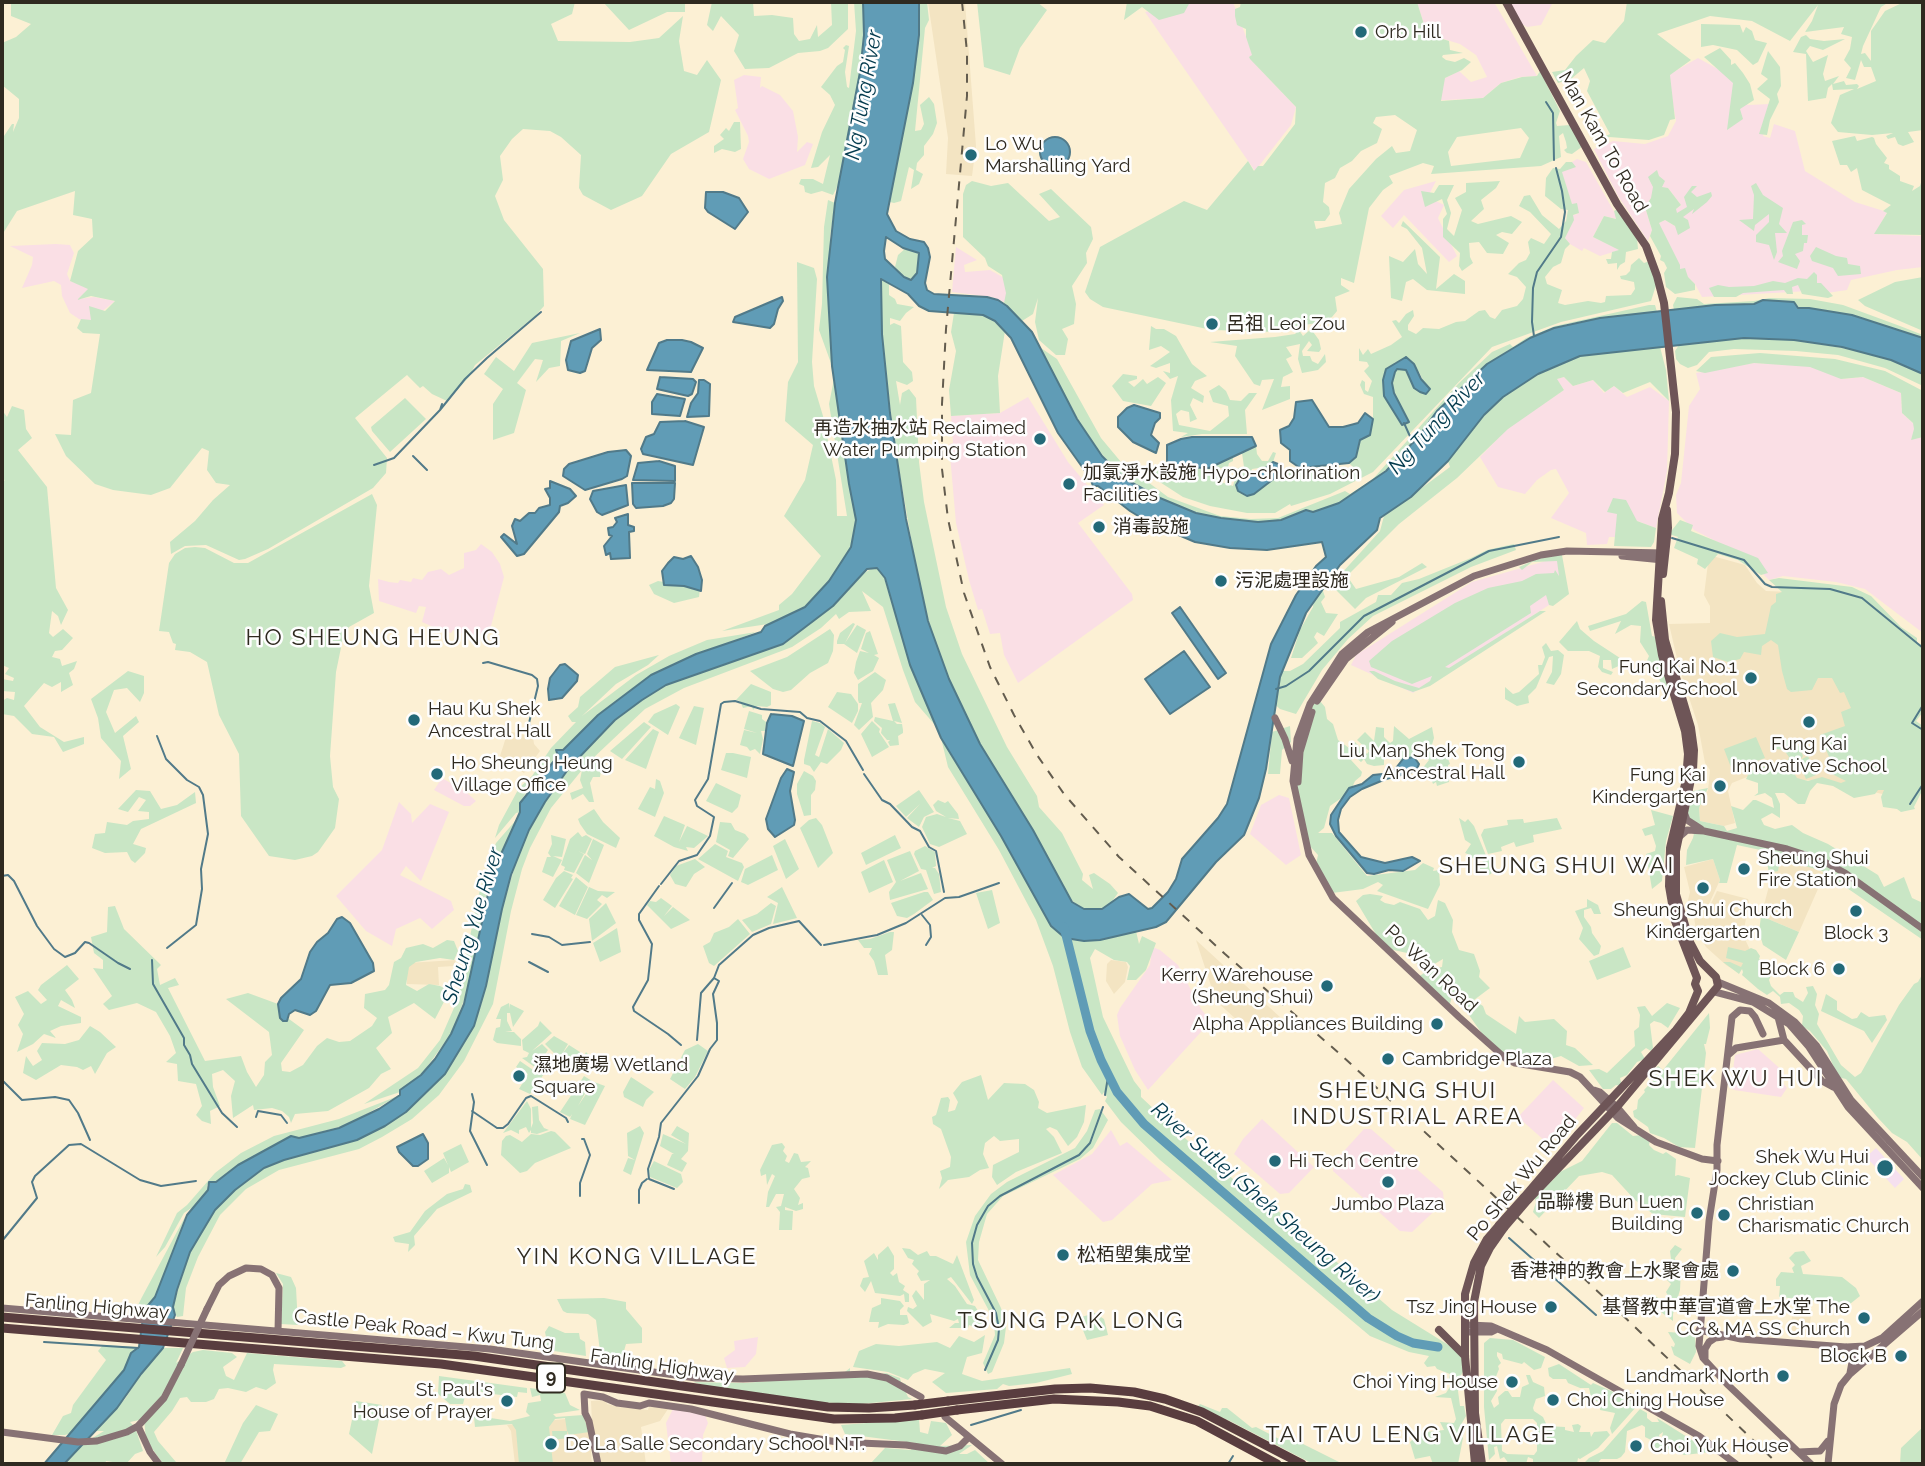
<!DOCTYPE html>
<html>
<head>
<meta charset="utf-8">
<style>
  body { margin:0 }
  #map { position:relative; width:1925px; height:1466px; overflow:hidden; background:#fcf0d4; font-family:Raleway,sans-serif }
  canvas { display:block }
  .frame { position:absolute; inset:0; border:4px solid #2f2a20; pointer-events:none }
</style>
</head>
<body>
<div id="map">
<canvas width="1925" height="1466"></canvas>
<div class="frame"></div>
</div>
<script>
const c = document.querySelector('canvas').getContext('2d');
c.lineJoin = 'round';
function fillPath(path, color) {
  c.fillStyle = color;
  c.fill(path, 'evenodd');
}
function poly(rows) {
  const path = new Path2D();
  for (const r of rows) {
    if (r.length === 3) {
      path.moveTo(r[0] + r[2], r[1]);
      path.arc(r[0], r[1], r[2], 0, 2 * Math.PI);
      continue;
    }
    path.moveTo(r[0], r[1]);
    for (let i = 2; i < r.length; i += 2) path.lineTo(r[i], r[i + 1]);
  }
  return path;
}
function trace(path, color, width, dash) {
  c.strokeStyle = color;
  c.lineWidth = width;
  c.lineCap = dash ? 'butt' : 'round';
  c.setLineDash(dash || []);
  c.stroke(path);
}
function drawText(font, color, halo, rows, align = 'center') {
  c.font = font + ' Raleway,"Noto Sans SC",sans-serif';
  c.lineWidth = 5;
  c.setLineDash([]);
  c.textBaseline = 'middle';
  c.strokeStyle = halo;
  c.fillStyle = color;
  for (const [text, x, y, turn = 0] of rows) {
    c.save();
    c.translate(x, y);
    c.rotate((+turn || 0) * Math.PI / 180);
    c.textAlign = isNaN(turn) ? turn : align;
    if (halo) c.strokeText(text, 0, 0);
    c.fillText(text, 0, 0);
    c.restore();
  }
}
const built = poly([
  [928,2,965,2,976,146,972,176,946,174,948,138],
  [1709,555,1745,565,1757,583,1766,591,1841,594,1923,660,1887,795,1823,781,1797,780,1787,761,1732,783,1728,791,1735,823,1724,826,1700,821,1699,808,1708,790,1710,770,1705,763,1698,725,1679,667,1669,624,1710,623,1710,606,1704,595],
  [508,731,533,737,534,744,540,751,524,773,500,756],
  [1713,859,1720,880,1703,917,1693,915,1688,900,1690,892,1684,867],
  [1776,860,1799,861,1825,873,1799,932,1761,916],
  [1717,891,1748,899,1749,902,1743,935,1752,954,1739,973,1726,965,1706,947,1696,930,1694,917,1704,918],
  [1196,940,1281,1018,1296,1028,1294,1030,1238,1021,1216,1001],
  [456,960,454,966,438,967,439,985,407,984,407,963],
  [1111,960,1126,962,1128,967,1125,982,1114,994,1106,981,1107,964],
  [1793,1307,1812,1309,1810,1323,1818,1324,1817,1337,1790,1334],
  [606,1400,607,1404,620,1407,648,1410,649,1406,668,1409,660,1421,641,1427,646,1464,599,1464,592,1423,591,1401],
  [585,1417,589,1429,592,1464,515,1464,511,1431,507,1425]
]);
const industrial = poly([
  [1180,2,1233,2,1257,66,1296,107,1291,125,1255,171,1145,12,1175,7],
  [1417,2,1494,2,1537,76,1520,77,1501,83,1483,98,1428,101,1445,78,1459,71,1471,82,1487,77,1476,55,1460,44,1427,34],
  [1509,2,1553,2,1541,25,1527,27,1522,24],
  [1698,58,1743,83,1741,99,1748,105,1770,104,1763,136,1770,138,1774,124,1795,131,1805,171,1855,202,1887,212,1875,234,1923,236,1923,267,1897,270,1851,280,1847,290,1820,294,1809,291,1702,297,1695,284,1680,270,1657,224,1665,220,1675,226,1676,209,1681,205,1668,188,1651,198,1645,207,1652,230,1648,241,1618,196,1594,149,1613,141,1645,144,1668,136,1676,121,1670,87,1670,74],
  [744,75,761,77,760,88,762,86,780,95,793,111,798,137,797,152,807,142,813,144,805,165,769,179,749,169,743,159,749,142,748,136,735,110,738,108,734,80],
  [1577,159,1586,162,1617,217,1616,219,1604,216,1593,237,1620,250,1600,256,1584,248,1582,251,1570,244,1565,238,1573,215,1578,214,1572,204,1561,171,1574,167,1572,162],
  [1436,181,1428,197,1444,205,1438,218,1457,256,1449,262,1404,215,1393,228,1381,216,1404,190],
  [56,244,70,245,74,253,67,274,70,281,90,288,78,299,94,297,115,301,91,320,82,321,70,313,62,296,61,285,54,281,22,288,32,265,33,257,10,246],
  [956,247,977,260,964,265,965,272,990,270,1006,279,1012,292,1004,302,992,297,952,292],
  [1754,363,1809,366,1843,379,1863,377,1901,393,1902,413,1917,427,1911,439,1923,437,1923,633,1865,589,1836,582,1783,576,1769,580,1751,562,1753,560,1694,530,1677,513,1676,495,1681,483,1689,406,1700,389,1696,373],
  [1564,377,1573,386,1593,380,1604,393,1614,386,1627,397,1650,387,1669,401,1667,471,1656,528,1637,521,1618,537,1609,537,1607,544,1587,545,1586,533,1551,518,1569,493,1556,469,1551,470,1537,480,1525,494,1498,487,1480,457,1510,426,1564,390,1556,379],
  [1028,397,1068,462,1104,505,1078,523,1132,594,1133,600,1018,683,1004,655,1000,633,990,634,982,609,978,610,969,580,956,523,949,444,953,443,951,416,1000,413],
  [481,544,492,552,500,564,504,577,491,626,475,638,453,630,451,633,440,630,422,622,426,607,419,606,416,613,379,601,378,579,389,582,398,583,400,580,411,582,413,578,422,580,428,572,441,569,449,575,464,568,464,553,476,550],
  [1560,557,1563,596,1413,693,1351,665,1356,655,1472,582],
  [442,778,466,792,476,801,470,806,464,806,434,790],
  [1279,795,1289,798,1301,855,1286,865,1250,834,1261,805],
  [399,802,411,814,412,823,430,804,449,812,421,881,406,866,400,875,451,901,454,910,432,929,420,918,396,929,392,946,366,931,336,896,382,850],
  [1152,947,1160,950,1178,965,1201,1009,1211,1021,1148,1090,1135,1070,1120,1036,1117,1015,1120,1008,1150,965],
  [1758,1049,1784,1072,1782,1082,1787,1088,1781,1097,1734,1090,1731,1086,1735,1055],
  [1553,1080,1584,1108,1573,1122,1550,1142,1546,1142,1518,1117],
  [1262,1119,1314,1167,1289,1193,1280,1194,1234,1154,1243,1139],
  [1364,1129,1371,1129,1443,1192,1444,1202,1412,1232,1400,1231,1333,1171,1333,1163],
  [1111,1130,1120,1146,1127,1142,1172,1180,1152,1184,1112,1220,1103,1222,1053,1175,1092,1154],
  [758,1337,756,1354,745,1367,727,1368,724,1358,735,1350,734,1341],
  [673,1409,705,1415,708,1423,703,1435,702,1464,671,1464,666,1423]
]);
const medical = poly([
  [1876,1148,1904,1179,1895,1188,1866,1157]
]);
const green = poly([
  [11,2,575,2,572,14,551,24,558,41,630,42,659,38,683,16,679,41,684,71,697,75,707,60,721,80,709,132,671,154,642,196,611,210,583,195,579,188,581,155,561,137,550,131,523,129,512,139,500,156,503,180,495,196,504,220,543,269,544,306,535,316,475,365,469,377,447,401,432,394,423,386,420,388,407,375,355,418,387,458,386,473,373,488,268,549,245,559,239,560,206,545,185,546,171,554,170,542,195,521,213,500,230,485,216,483,207,470,209,451,202,448,170,488,151,495,113,490,95,484,66,456,55,434,71,435,73,400,91,393,100,334,83,333,77,328,81,319,91,320,89,306,105,311,115,301,91,296,77,300,88,289,70,281,78,251,93,237,92,219,73,215,75,191,17,211,2,235,2,139,12,124,14,124,13,132,19,118,19,99,2,85,2,43,16,37,31,24,11,16],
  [603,2,685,2,685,12,667,12,629,30],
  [712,2,753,2,754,16,772,15,793,18,794,34,799,41,810,39,817,25,818,37,832,25,831,2,848,2,848,29,828,48,820,51,798,53,769,68,745,69,734,51,739,35,721,16,713,31,707,25],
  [854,2,863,2,863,53,855,106,838,185,833,195,822,191,811,194,805,192,804,186,799,184,801,179,813,179,823,184,830,155,818,167,811,168,822,132,835,105,830,95,821,87,837,66,843,62,845,50,843,48,846,45,849,46,845,72,847,87,849,88,856,31],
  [919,2,927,2,929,20,925,28,915,131,921,130,924,124,920,105,929,97,934,104,937,123,933,134,924,146,924,155,917,163,916,170,923,174,919,184,911,189,914,170,909,167,901,201,894,203,890,202,916,61],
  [977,2,1037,2,1047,10,1020,48,1010,75,984,67],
  [1127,2,1162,2,1162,4,1168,2,1190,2,1184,13,1159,20,1142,7,1124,20],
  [1241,2,1417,2,1427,34,1449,41,1450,50,1463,53,1443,55,1442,57,1446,60,1455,62,1464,58,1471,62,1462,70,1445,78,1441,101,1483,98,1501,83,1522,77,1537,76,1540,71,1560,111,1556,123,1557,126,1570,125,1583,146,1572,154,1567,153,1564,150,1567,148,1566,142,1563,133,1559,136,1561,157,1541,166,1431,174,1434,166,1423,163,1389,176,1393,183,1383,190,1369,208,1354,283,1341,278,1341,285,1350,291,1335,297,1337,311,1332,317,1318,323,1274,329,1271,332,1254,331,1247,322,1249,331,1212,330,1103,307,1090,299,1085,292,1100,247,1184,201,1207,210,1248,161,1254,171,1258,166,1263,166,1295,124,1296,107,1250,59,1249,57,1252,55,1246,37,1246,29,1237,25,1235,16,1235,9,1240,7],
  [1395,115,1417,130,1410,151,1396,153,1392,146,1376,159,1349,189,1339,213,1342,224,1316,229,1314,221,1325,221,1330,214,1329,207,1323,202,1325,183,1335,178,1340,168,1352,161,1361,151,1377,143,1382,129,1373,123,1376,117],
  [1521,128,1529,138,1520,158,1451,166,1448,152,1457,137],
  [1627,2,1889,2,1881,7,1863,46,1861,54,1865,53,1871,61,1871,31,1885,11,1904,2,1923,2,1923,130,1908,132,1914,142,1903,146,1898,144,1895,137,1888,139,1886,136,1893,133,1872,135,1838,132,1831,123,1840,95,1854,89,1833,90,1832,84,1828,88,1826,98,1808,101,1806,54,1793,52,1801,37,1806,35,1810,39,1824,41,1845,39,1823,50,1810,46,1806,51,1813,62,1828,55,1823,74,1825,81,1839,76,1833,84,1844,81,1846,85,1857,84,1859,86,1857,89,1876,81,1871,67,1864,67,1861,60,1855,80,1846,78,1851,68,1844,60,1850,49,1852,37,1841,34,1844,27,1805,32,1812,21,1818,5,1790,41,1752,21,1710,16,1657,34,1691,60,1670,75,1675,119,1670,120,1664,135,1649,140,1609,137,1597,141,1590,137,1597,140,1610,134,1587,91,1590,81,1584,68,1571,79,1558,83,1552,72,1565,70,1576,56,1593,40,1605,43,1624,21],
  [1701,24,1740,25,1743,33,1746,27,1752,31,1755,40,1767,43,1758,62,1753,65,1737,50,1713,45,1701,47],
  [1720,48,1731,60,1731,65,1735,63,1743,73,1750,84,1754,100,1740,109,1743,119,1727,130,1733,83,1704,57],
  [1768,51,1780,67,1781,86,1777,94,1779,102,1770,120,1767,135,1759,134,1770,99,1757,89,1768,79,1761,74],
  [734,122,740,122,741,149,735,152,722,149,714,153,714,146,724,139,720,135,726,128,729,131],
  [1855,136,1857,141,1872,137,1874,138,1876,144,1887,158,1884,163,1889,165,1889,169,1900,176,1900,181,1914,186,1912,191,1920,186,1923,176,1923,235,1874,234,1887,213,1883,211,1891,205,1862,190,1857,168,1851,172,1847,165,1840,165,1832,141],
  [1566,162,1572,162,1576,167,1562,172,1572,204,1577,203,1579,213,1573,215,1574,220,1565,238,1570,244,1565,249,1561,263,1553,267,1545,277,1547,284,1562,290,1558,303,1565,305,1588,301,1601,303,1605,302,1606,296,1631,295,1635,289,1634,282,1621,279,1620,276,1626,275,1630,271,1631,265,1639,258,1644,263,1650,261,1657,282,1651,301,1561,322,1492,347,1373,472,1330,494,1291,506,1290,504,1275,513,1247,513,1210,506,1183,497,1152,477,1154,473,1170,463,1175,467,1187,468,1211,467,1233,457,1233,461,1229,463,1228,467,1215,469,1218,481,1233,486,1238,468,1244,467,1242,453,1256,446,1257,454,1262,461,1268,461,1273,452,1276,453,1273,462,1265,467,1252,469,1251,472,1257,472,1256,474,1242,477,1254,494,1280,474,1280,470,1298,473,1352,471,1354,468,1349,463,1355,456,1360,440,1370,435,1373,421,1373,397,1364,394,1360,385,1362,380,1365,382,1365,390,1368,392,1372,381,1364,371,1369,366,1367,362,1359,361,1359,348,1363,355,1368,349,1371,354,1391,345,1402,337,1392,321,1396,320,1399,323,1406,314,1413,310,1414,316,1408,325,1408,330,1416,334,1423,328,1439,329,1456,322,1465,321,1479,311,1485,310,1490,317,1495,319,1502,310,1517,306,1523,299,1526,287,1517,277,1508,274,1519,263,1526,260,1530,253,1528,242,1531,238,1544,244,1551,234,1530,212,1519,206,1524,196,1530,195,1542,215,1559,229,1566,221,1568,210,1561,209,1545,196,1546,178,1553,168,1560,169],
  [1395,362,1419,372,1425,384,1406,370,1397,369,1394,372,1391,384,1408,421,1402,425,1384,396],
  [1657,170,1659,176,1665,181,1662,187,1668,188,1681,205,1676,209,1677,213,1687,207,1684,197,1692,186,1697,186,1691,192,1697,197,1711,192,1712,196,1707,202,1692,214,1694,209,1683,217,1688,220,1690,228,1678,235,1675,226,1665,220,1659,223,1680,265,1680,269,1685,268,1688,277,1695,284,1695,290,1675,294,1666,287,1664,273,1667,268,1664,262,1660,260,1661,256,1650,236,1652,230,1645,207,1651,198,1653,187,1648,177],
  [972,181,991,186,1008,183,1049,221,1060,217,1039,194,1051,189,1091,227,1093,239,1086,253,1087,263,1072,286,1076,304,1074,324,1062,329,1068,339,1065,355,1056,355,1039,340,1035,322,1038,298,1033,314,1022,321,1004,303,1006,293,1002,275,988,266,985,258,963,237,963,194,966,185],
  [1500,181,1496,188,1481,200,1484,209,1471,221,1478,224,1511,216,1522,222,1512,234,1502,232,1496,235,1509,243,1503,254,1487,253,1479,242,1469,243,1470,257,1473,263,1462,271,1459,266,1460,253,1443,237,1443,219,1447,214,1442,199,1425,207,1421,191,1434,193,1439,185,1454,185,1447,200,1451,213,1447,229,1454,236,1462,210,1455,198,1466,192,1466,183],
  [1756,183,1763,195,1783,208,1779,224,1787,233,1775,233,1777,252,1774,260,1769,245,1756,242,1756,235,1769,222,1769,214,1755,225,1754,231,1739,220,1753,219,1754,195,1751,186],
  [828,200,835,203,830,237,829,314,832,366,819,330,822,304,824,227],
  [1619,208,1637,238,1638,249,1626,252,1625,262,1620,265,1617,270,1617,263,1608,264,1606,259,1611,259,1612,252,1619,250,1593,237,1604,216,1616,219,1614,211],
  [1802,220,1806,224,1802,225,1802,235,1808,235,1807,243,1804,243,1803,251,1795,254,1800,261,1797,269,1778,262,1783,256,1782,251,1793,222],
  [1403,221,1440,257,1436,289,1454,274,1465,281,1465,294,1427,290,1413,279,1406,282,1402,301,1391,298,1389,256,1403,262,1415,249,1418,264,1427,274,1422,248,1407,229,1401,226],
  [1816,247,1836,256,1847,258,1848,264,1860,266,1861,274,1838,276,1833,268,1812,261,1810,256],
  [906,248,916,251,920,256,917,273,910,280,904,277,895,267,898,255],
  [797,262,814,268,817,279,812,362,814,386,823,416,836,480,837,516,847,516,829,404,834,379,849,484,856,520,854,538,851,547,837,571,805,607,784,619,768,624,722,631,779,610,779,605,792,594,821,556,784,516,805,480,813,445,785,421,788,382,798,362],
  [1814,272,1817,275,1817,283,1821,283,1833,296,1828,298,1802,294,1798,285,1792,287,1793,294,1787,294,1784,290,1743,293,1736,297,1714,297,1709,288,1718,285,1729,287,1754,286,1773,281,1785,283,1798,278,1807,279],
  [1923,277,1923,331,1865,306,1858,300,1895,282],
  [881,279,889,284,889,295,895,299,897,304,914,307,906,313,900,321,890,318,890,325,894,323,901,326,903,362,912,372,913,381,907,385,896,381,900,405,902,393,909,389,916,398,919,462,924,502,946,607,962,654,1007,747,1037,796,1039,807,1062,833,1083,874,1082,880,1093,889,1089,875,1094,873,1110,884,1118,893,1108,907,1102,909,1081,908,1069,898,1033,830,980,744,949,679,935,644,919,584,896,452,882,343,879,280],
  [1677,297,1697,299,1704,304,1754,301,1769,298,1810,299,1843,305,1900,326,1923,335,1923,338,1852,315,1809,308,1798,308,1794,302,1763,300,1754,304,1674,310,1673,305],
  [1649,305,1655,305,1657,312,1600,318,1567,324,1520,343,1487,364,1471,378,1437,411,1419,436,1394,463,1361,490,1339,503,1313,512,1310,510,1281,520,1258,522,1220,518,1196,513,1160,498,1119,474,1090,440,1056,381,1041,348,1057,359,1101,438,1121,462,1168,497,1220,516,1251,519,1278,518,1345,491,1350,494,1372,480,1458,384,1492,352,1510,344,1513,347,1526,338,1555,326],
  [954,313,988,316,1005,331,998,376,1000,413,951,416,949,390,956,351,951,332],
  [1151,326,1156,329,1164,329,1176,336,1192,364,1207,376,1195,381,1191,388,1204,396,1203,403,1193,398,1190,405,1197,419,1190,422,1189,412,1181,410,1176,414,1179,425,1210,431,1229,416,1228,406,1213,402,1209,391,1219,385,1226,391,1230,400,1241,401,1249,393,1257,393,1245,410,1247,434,1202,434,1181,437,1188,433,1173,431,1171,400,1178,376,1170,379,1163,371,1170,373,1170,363,1156,368,1150,366,1170,352,1161,346,1149,350],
  [1311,329,1319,340,1321,349,1319,352,1307,351,1312,345,1309,341,1302,351,1303,356,1310,356,1312,361,1318,364,1325,354,1326,362,1318,370,1302,373,1298,359,1300,344,1286,347,1292,356,1286,359,1293,372,1283,377,1281,387,1290,386,1290,399,1262,410,1274,379,1262,380,1260,386,1254,384,1235,356,1237,346,1210,342,1275,337,1295,334,1299,330,1303,336],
  [580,333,561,341,560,366,549,368,536,382,543,360,535,359,517,383,526,390,514,433,493,440,493,404,503,389,484,374,496,357,514,371,532,343],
  [1744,338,1794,340,1860,351,1891,360,1923,374,1923,386,1885,368,1838,355,1796,351,1734,349,1709,352,1697,365,1688,368,1680,364,1676,359,1675,351,1679,345],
  [1660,347,1666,370,1669,401,1650,382,1623,393,1614,386,1605,392,1593,380,1573,386,1564,377,1557,379,1564,390,1508,429,1457,478,1399,524,1347,576,1356,589,1399,577,1422,563,1427,567,1366,598,1355,609,1331,585,1380,531,1384,516,1450,467,1448,461,1484,415,1503,397,1538,374,1580,356],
  [1760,353,1835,359,1885,371,1923,391,1923,437,1911,440,1914,429,1913,423,1902,413,1901,393,1863,377,1841,379,1810,367,1754,363,1705,373,1696,371,1711,357],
  [1123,374,1137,376,1137,379,1128,382,1134,387,1143,379,1147,384,1158,377,1166,383,1151,406,1123,401,1112,386],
  [405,398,426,419,390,452,372,431,371,427],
  [12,406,24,410,26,429,32,438,18,450,47,487,56,588,68,610,61,625,58,616,52,611,49,633,53,637,63,629,73,638,62,650,55,651,52,657,60,659,62,666,77,661,74,669,69,673,73,685,61,692,61,682,52,687,44,683,24,706,40,727,64,742,84,737,84,744,63,752,54,737,32,734,14,716,2,714,2,701,7,698,14,700,15,692,2,691,2,679,13,681,14,678,5,674,9,668,2,665,2,479,5,481,2,476,2,410,7,417],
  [372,494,377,505,369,586,374,613,349,627,344,633,336,672,330,756,333,787,339,799,335,828,318,852,312,856,295,860,269,856,241,816,239,754,219,715,207,662,190,652,175,650,176,644,173,643,169,632,159,631,169,563,175,554,185,548,195,547,205,548,234,563,248,563],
  [1613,498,1626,500,1637,521,1656,528,1654,542,1651,547,1614,546,1617,514,1607,512],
  [1680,520,1693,525,1691,531,1758,558,1768,573,1761,575,1738,560,1718,554,1705,569,1697,564,1698,559,1674,548,1678,537,1669,534],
  [1514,544,1516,550,1471,567,1373,616,1348,639,1322,670,1296,714,1280,709,1270,700,1268,685,1279,683,1276,671,1290,671,1303,664,1340,628,1340,622,1376,602,1378,595,1391,595,1402,583,1419,579,1471,558,1487,550],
  [1562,555,1569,594,1553,606,1549,605,1546,595,1530,606,1531,613,1445,667,1449,668,1540,611,1546,611,1430,686,1413,692,1378,679,1369,671,1374,671,1395,681,1419,688,1430,681,1432,676,1412,684,1371,667,1369,661,1392,641,1455,603,1488,588,1522,581,1536,574,1554,573,1555,570,1559,576,1557,561,1532,562,1522,570,1519,567,1544,556],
  [875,567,883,574,910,665,935,725,915,702,903,670,883,607,862,591,871,611,849,612,839,619,836,614,821,628,792,647,684,688,645,709,590,761,596,761,597,768,601,771,600,777,593,777,590,783,594,802,589,802,583,794,572,800,570,793,583,788,580,780,582,770,551,808,530,848,522,869,511,911,493,1004,464,1061,439,1095,412,1119,382,1137,359,1149,279,1170,246,1189,220,1215,198,1257,186,1288,183,1316,177,1317,174,1311,174,1303,190,1252,215,1210,235,1190,264,1168,284,1160,357,1140,385,1126,406,1112,445,1074,474,1026,481,1005,502,909,517,859,529,829,545,802,569,768,615,720,642,700,666,685,835,605,864,573],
  [1779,578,1852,587,1871,596,1901,627,1917,638,1917,643,1923,645,1923,712,1916,721,1923,726,1923,789,1914,807,1915,809,1901,812,1897,809,1883,807,1881,797,1884,790,1878,790,1875,794,1854,798,1833,786,1817,783,1810,791,1805,804,1798,804,1784,793,1775,793,1780,804,1780,818,1772,813,1761,819,1764,825,1775,829,1792,825,1803,833,1828,844,1878,875,1884,887,1904,877,1912,898,1923,903,1923,945,1923,940,1822,871,1795,863,1780,861,1778,871,1769,873,1765,851,1737,845,1727,883,1719,883,1720,880,1713,859,1686,865,1687,850,1693,838,1696,824,1687,816,1693,791,1708,788,1699,808,1700,821,1724,826,1727,831,1737,828,1731,806,1743,810,1753,800,1756,800,1774,808,1772,798,1765,793,1754,796,1758,793,1758,783,1746,779,1750,771,1783,761,1787,763,1789,757,1784,750,1775,749,1775,740,1789,740,1799,746,1803,756,1800,760,1808,756,1816,775,1806,779,1799,763,1792,770,1797,778,1808,781,1822,777,1841,783,1846,781,1832,774,1842,771,1832,764,1820,735,1845,726,1841,712,1851,708,1844,692,1840,693,1832,678,1818,678,1812,690,1791,692,1787,689,1782,671,1778,645,1771,640,1762,646,1761,655,1744,652,1740,659,1728,662,1713,657,1711,641,1720,633,1737,637,1765,634,1771,606,1776,602,1776,594,1782,592,1769,580],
  [658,581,700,588,699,597,674,603,654,594,649,585],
  [1322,588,1325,597,1321,602,1326,613,1338,614,1324,636,1317,632,1314,637,1318,643,1302,658,1291,658,1300,630,1313,607,1314,598],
  [1642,601,1646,602,1652,636,1656,637,1671,690,1665,691,1655,671,1645,665,1649,656,1640,642,1641,626,1631,625,1615,634,1621,621,1590,631,1588,626,1626,614],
  [1577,621,1580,629,1594,641,1623,660,1623,664,1612,669,1611,660,1603,660,1603,668,1613,672,1611,675,1602,672,1598,667,1600,656,1589,651,1568,651,1559,642],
  [853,623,855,624,845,643,857,625,866,630,857,653,844,644,837,644,837,641,840,633],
  [830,629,834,635,833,651,828,663,810,673,791,690,783,692,773,689,750,671,787,657],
  [870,631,878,654,874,655,879,658,873,671,858,680,854,673,856,662,860,651,869,653,861,649,866,633],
  [756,632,673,664,651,675,598,715,563,750,556,754,558,756,538,783,525,794,519,804,520,812,516,813,495,838,499,825,519,788,532,776,551,748,576,722,572,722,568,716,578,707,580,697,615,667,659,655,648,665,616,684,582,716,636,675,669,656,707,640],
  [1546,643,1551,651,1558,650,1564,655,1561,674,1554,685,1546,683,1552,672,1553,656,1549,657,1536,688,1528,696,1529,703,1517,706,1505,699,1505,687,1513,694,1519,692,1539,674,1538,665,1542,665,1545,657,1542,647],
  [128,671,144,676,144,693,140,702,127,688,114,690,106,712,115,733,136,716,139,722,123,736,131,769,119,779,121,761,101,738,98,718,91,699],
  [875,672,886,680,883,690,871,703,873,717,859,730,854,725,862,703,859,703,858,700,858,684],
  [751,684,771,692,771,705,767,707,757,706,753,710,752,706,743,708,740,701,736,700],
  [837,692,851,694,858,704,858,711,852,723,828,707],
  [1320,701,1325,707,1327,719,1333,724,1338,740,1349,748,1355,742,1367,754,1369,751,1357,740,1365,732,1374,741,1376,727,1384,728,1384,737,1390,743,1393,741,1394,726,1409,739,1432,727,1434,738,1431,748,1422,756,1407,763,1391,757,1384,759,1384,765,1374,766,1367,764,1364,759,1361,762,1355,757,1351,760,1362,772,1361,776,1355,781,1350,792,1330,806,1324,828,1318,833,1332,833,1367,876,1415,870,1423,863,1434,868,1433,871,1439,870,1440,885,1428,909,1377,891,1383,885,1378,882,1363,889,1332,893,1316,864,1318,855,1308,844,1292,775,1313,704],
  [895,703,902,723,894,721,897,724,902,724,903,730,903,733,898,736,899,745,890,746,888,742,890,740,887,740,881,733,882,728,874,721,875,717,893,721,888,704],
  [676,704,680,707,668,735,648,722,654,714],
  [694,706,704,708,696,745,679,738],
  [749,711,762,715,762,719,766,722,765,731,761,731,763,739,760,754,755,749,750,751,747,747,740,745,744,730,757,733,744,729],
  [812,721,820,723,825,727,815,755,819,757,828,729,844,743,841,750,827,764,821,762,814,772,810,766,804,764,804,760],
  [872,721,880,729,879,732,889,747,872,757,861,734],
  [644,722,651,727,622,759,610,751],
  [1290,726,1291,742,1282,750,1280,774,1268,774,1272,732],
  [653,729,659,732,646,769,625,760],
  [1756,737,1765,758,1732,770,1724,749],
  [941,738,1001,836,1051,926,1065,938,1070,939,1100,940,1136,931,1139,944,1142,936,1156,943,1146,970,1136,980,1127,980,1130,966,1127,962,1114,960,1095,949,1090,958,1103,1017,1134,1081,1141,1090,1141,1097,1217,1168,1222,1169,1233,1179,1239,1177,1392,1310,1455,1349,1464,1360,1464,1370,1460,1377,1462,1385,1458,1391,1460,1406,1464,1406,1466,1416,1458,1430,1463,1438,1458,1464,1433,1464,1430,1456,1415,1459,1410,1442,1419,1433,1444,1430,1440,1422,1454,1423,1456,1419,1451,1398,1435,1397,1446,1393,1451,1385,1449,1378,1450,1374,1437,1369,1435,1366,1427,1367,1424,1363,1429,1356,1409,1352,1370,1336,1160,1160,1121,1122,1105,1101,1107,1097,1104,1092,1102,1095,1082,1067,1070,1032,1053,966,1036,920,999,850,948,767],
  [1429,752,1436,756,1447,756,1450,764,1448,765,1449,782,1437,786,1436,782,1433,784,1428,770,1421,779,1418,774,1429,760,1424,755],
  [726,753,733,753,751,757,747,778,721,770],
  [804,771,813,776,816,781,815,790,811,795,811,815,804,816,797,794,797,784],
  [656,779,660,781,664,793,655,817,638,809,650,787,655,789],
  [716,783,741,795,738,807,732,813,706,801],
  [136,790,150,791,161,809,177,805,195,792,196,803,141,829,133,844,146,848,145,853,135,863,131,860,127,852,105,853,92,848,95,834,105,833,107,822,127,825,133,821,149,819,149,812,138,811,146,800,139,797,128,812,118,809],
  [919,790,934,812,924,817,919,827,907,818,920,804,906,817,896,806],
  [938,800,945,803,948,801,958,814,959,819,948,818,960,821,967,834,939,847,930,844,922,827,926,817,937,814,946,817,936,811,933,805],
  [594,809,603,822,620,838,616,848,587,834,580,824,578,819],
  [1651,810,1673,816,1666,841,1662,881,1652,889,1646,854,1655,851,1656,846,1652,834,1645,836,1642,829,1655,825],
  [664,816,685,825,679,842,687,826,708,836,694,848,686,847,688,851,674,847,654,836],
  [816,818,822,825,833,853,818,868,800,828,809,820],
  [1459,818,1465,822,1468,819,1474,826,1487,858,1492,859,1494,867,1491,874,1487,875,1479,868,1483,861,1481,856,1469,859,1470,855,1465,853,1471,844,1465,840],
  [1557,818,1562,829,1533,835,1534,842,1516,847,1514,842,1501,847,1502,851,1488,854,1481,835,1484,829,1508,825,1507,820,1523,819,1524,823],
  [516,820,501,854,490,885,469,987,451,1034,421,1075,400,1092,364,1104,418,1068,440,1040,457,1001,478,897,489,861,496,843],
  [720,822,731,823,735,830,745,834,749,839,733,858,728,856,730,850,716,842],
  [578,832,582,837,586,835,592,839,585,854,578,851,584,854,574,873,564,870,565,867,561,865,570,839],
  [551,835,566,839,562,857,553,856,562,860,553,877,542,872,547,857,551,857,548,853,552,844],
  [895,835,901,848,866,865,861,853],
  [593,839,604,845,589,883,576,873,585,855,592,860,587,854],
  [785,839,799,869,786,879,773,846],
  [715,844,728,851,726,857,742,863,744,867,738,881,698,859],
  [925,846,935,852,936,866,932,868,935,868,939,874,941,892,934,894,926,870,921,869,914,854,915,851],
  [910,851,919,871,900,881,921,873,928,889,890,900,889,892,896,882,887,860],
  [772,855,778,870,748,885,741,882,745,869],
  [695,859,705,867,694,874,686,887,675,884,670,875,676,866],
  [884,860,893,882,869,893,861,872],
  [564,871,573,875,571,878,573,879,555,908,543,900,556,878],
  [576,877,588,887,575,915,559,906],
  [589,887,598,891,615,892,607,898,602,895,597,900,602,904,587,919,576,915],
  [782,887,797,918,773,924,778,903,767,897],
  [992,890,1000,923,988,929,976,893],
  [924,892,928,892,933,900,914,914,907,918,897,916,891,903],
  [1370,894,1383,896,1380,900,1385,903,1394,905,1400,902,1420,909,1428,920,1435,916,1438,900,1445,903,1453,920,1452,932,1459,950,1474,954,1480,971,1479,977,1490,988,1474,1000,1483,1006,1486,1014,1516,1034,1519,1016,1525,1022,1554,1019,1567,1031,1566,1045,1575,1048,1593,1065,1579,1066,1561,1056,1547,1060,1522,1057,1516,1060,1517,1066,1483,1035,1464,1008,1452,996,1450,1004,1443,1006,1415,979,1430,969,1442,967,1443,959,1426,969,1419,966,1407,953,1389,949,1380,941,1356,901,1363,895],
  [661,898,672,906,664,916,673,907,690,920,671,929,647,905,650,901,656,902],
  [1587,899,1598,905,1601,914,1594,914,1591,908,1584,910,1584,917,1591,927,1592,933,1601,946,1599,954,1594,956,1579,939,1583,928,1575,911,1587,907],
  [606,903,616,923,592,941,589,919],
  [771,903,776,906,771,924,752,932,742,920,757,914],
  [115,906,124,929,161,965,157,969,160,985,175,978,179,985,168,988,205,1061,241,1056,247,1072,256,1087,264,1075,265,1062,272,1055,269,1032,226,999,248,993,278,1004,280,1018,283,1021,289,1019,304,1030,281,1063,282,1071,290,1072,303,1065,317,1046,327,1038,339,1042,350,1041,372,1026,377,1018,364,1008,365,994,385,990,389,985,394,962,401,958,406,948,423,944,433,948,447,940,454,941,458,951,454,960,440,958,416,962,409,967,406,985,417,991,429,984,440,986,446,989,447,996,435,1019,414,1003,388,1017,392,1033,376,1048,391,1069,381,1074,369,1088,328,1111,295,1114,291,1123,289,1117,282,1111,272,1108,254,1110,253,1105,233,1118,231,1096,235,1081,223,1070,212,1074,213,1087,220,1106,210,1111,211,1124,202,1121,196,1115,202,1106,196,1084,178,1081,177,1064,166,1062,176,1053,170,1036,156,1012,137,1003,109,1010,103,1004,112,996,93,968,103,969,103,960,94,953,91,937,107,932,108,907],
  [1761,916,1799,932,1786,960,1763,945,1759,932],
  [738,919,750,934,714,966,709,963,703,946,710,942,714,933,729,927],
  [617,928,621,952,600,962,593,943],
  [890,932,894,932,892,950,885,955,888,975,878,975,874,961,869,954,872,948,864,948,858,940,870,939],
  [1623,947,1631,967,1597,980,1589,961],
  [1728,947,1745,951,1751,948,1756,950,1760,956,1759,959,1774,969,1769,980,1771,986,1780,995,1784,992,1793,992,1795,997,1803,1002,1808,993,1806,987,1813,986,1817,994,1815,1005,1819,1014,1817,1024,1841,1065,1855,1077,1861,1073,1899,1005,1914,984,1918,982,1923,973,1923,1160,1907,1142,1892,1133,1878,1118,1846,1079,1838,1077,1827,1051,1810,1031,1802,1026,1803,1016,1799,1010,1789,1003,1781,1004,1780,997,1773,991,1767,995,1758,989,1742,975,1743,972,1742,969,1739,974,1723,962,1730,962,1741,967,1743,963,1726,958],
  [67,965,79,979,65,990,72,1000,75,1008,61,1000,58,1006,81,1017,81,1023,61,1026,50,1031,56,1038,44,1034,33,1044,17,1052,23,1034,18,1025,24,1014,15,997,28,991,41,1004,47,1000,38,990,41,985],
  [1826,994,1837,1001,1837,1010,1852,1019,1857,1018,1861,1012,1869,1017,1885,1015,1887,1020,1872,1043,1864,1031,1821,1011],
  [509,1003,510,1009,510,1004,524,1011,513,1027,510,1013,507,1013,507,1021,512,1031,505,1032,514,1032,521,1039,521,1046,497,1043,493,1040,496,1028,500,1027,501,1019,496,1019,501,1007],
  [1667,1003,1680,1008,1668,1028,1661,1023,1654,1021,1650,1024,1653,1048,1651,1051,1646,1048,1641,1052,1645,1059,1637,1062,1627,1075,1620,1078,1622,1086,1616,1085,1611,1089,1603,1089,1589,1070,1599,1069,1607,1073,1635,1046,1634,1031,1639,1027,1640,1015,1637,1007,1645,1006,1652,1016],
  [1709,1013,1710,1028,1706,1044,1704,1044,1706,1053,1695,1148,1679,1147,1664,1138,1650,1133,1648,1127,1634,1117,1633,1111,1637,1109,1638,1100,1645,1092,1644,1090,1659,1074,1651,1075,1656,1068,1658,1066,1663,1070],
  [540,1021,552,1033,532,1051,542,1044,548,1050,536,1068,522,1058,527,1057,529,1053,523,1050,522,1040,538,1026],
  [90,1026,100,1032,116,1047,107,1053,95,1074,91,1066,83,1070,77,1067,61,1065,36,1080,23,1073,26,1056,33,1066,42,1060,37,1051,42,1043,65,1044,79,1040],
  [554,1036,568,1044,562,1054,569,1045,580,1052,578,1056,583,1058,586,1052,593,1060,584,1071,573,1068,574,1065,572,1068,565,1064,545,1044],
  [698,1044,708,1051,695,1077,685,1089,670,1079,685,1050],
  [548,1053,555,1058,530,1094,519,1089,528,1074,516,1067,520,1061,536,1072],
  [981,1075,988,1100,1004,1083,1025,1084,1034,1090,1039,1102,1038,1108,1047,1113,1086,1105,1084,1122,1077,1137,1068,1146,1057,1130,1050,1127,1046,1129,1054,1137,1062,1153,1016,1172,997,1185,992,1177,993,1165,1019,1152,1019,1139,1000,1141,994,1136,985,1143,983,1154,989,1168,980,1170,969,1177,948,1180,939,1189,942,1178,940,1171,950,1167,951,1157,941,1129,933,1124,932,1117,936,1115,941,1098,948,1097,950,1100,948,1112,955,1110,958,1102,953,1093,962,1082],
  [584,1076,592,1081,578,1106,594,1082,605,1086,585,1125,570,1119,572,1114,570,1117,560,1112],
  [631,1077,654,1092,646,1100,643,1107,624,1097,623,1092],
  [398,1096,349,1124,299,1138,291,1136,238,1165,216,1182,212,1182,207,1185,208,1190,196,1205,184,1213,165,1247,156,1257,177,1213,187,1205,215,1173,241,1153,274,1136,339,1119],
  [527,1101,531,1109,531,1128,533,1123,532,1107,538,1106,539,1120,544,1128,549,1130,537,1134,531,1133,531,1130,529,1133,526,1127,519,1130,519,1134,511,1130,503,1133],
  [1100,1109,1108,1120,1093,1148,1080,1159,1003,1196,987,1214,979,1242,978,1260,1001,1308,1006,1327,1004,1343,992,1372,988,1374,983,1363,995,1335,994,1323,988,1309,970,1275,966,1242,975,1216,991,1194,1007,1182,1075,1148,1087,1131,1095,1110],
  [1612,1123,1617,1123,1633,1136,1642,1135,1650,1140,1649,1145,1654,1150,1663,1154,1666,1152,1676,1159,1675,1176,1678,1175,1690,1178,1685,1217,1653,1214,1635,1200,1612,1175,1602,1172,1579,1176,1539,1218,1533,1212,1536,1202,1534,1196,1553,1180,1558,1173,1582,1161],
  [640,1126,644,1133,631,1175,623,1171,628,1158,635,1160,628,1156,627,1133],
  [677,1126,689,1133,688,1151,681,1159,687,1163,682,1172,667,1165,672,1154,674,1154,660,1146,663,1134,686,1144,671,1135],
  [551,1131,555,1132,571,1148,535,1163,527,1171,520,1173,501,1155,502,1141,506,1136,510,1135,522,1142,531,1134,540,1135],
  [782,1143,785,1147,783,1151,787,1156,785,1161,789,1163,794,1153,798,1154,801,1162,811,1161,805,1167,808,1168,810,1177,802,1179,794,1189,800,1198,798,1205,803,1203,803,1209,796,1211,785,1207,785,1210,793,1211,792,1230,779,1230,780,1212,776,1207,781,1206,784,1194,776,1194,769,1207,766,1207,768,1192,775,1176,772,1174,767,1185,766,1174,761,1176,760,1170,772,1145],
  [461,1144,469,1162,451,1172,449,1167,449,1173,432,1183,424,1171,444,1158,448,1165,443,1153],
  [654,1161,681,1174,683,1182,677,1188,650,1177,649,1170],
  [465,1184,470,1185,472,1192,437,1209,414,1236,415,1245,408,1252,409,1244,395,1242,393,1237,410,1232,425,1211,447,1194,463,1189],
  [186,1215,153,1302,144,1310,140,1310,137,1307,142,1297],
  [1675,1245,1682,1249,1675,1258,1676,1267,1681,1269,1680,1290,1673,1314,1673,1321,1661,1312,1651,1294,1662,1300,1668,1296,1666,1292,1671,1284,1663,1276,1668,1272,1667,1267,1671,1259,1670,1251],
  [888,1246,894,1256,894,1269,890,1273,893,1276,897,1273,899,1282,905,1286,903,1290,909,1294,909,1302,905,1302,904,1294,900,1296,875,1293,871,1281,865,1292,860,1286,863,1278,869,1277,864,1261,874,1253,878,1260,878,1255],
  [902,1248,910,1249,918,1255,927,1251,930,1256,936,1256,953,1264,957,1255,974,1300,972,1304,951,1277,947,1279,955,1286,967,1304,975,1306,984,1321,985,1326,979,1329,969,1325,968,1328,949,1328,955,1323,959,1323,958,1319,954,1321,930,1314,932,1322,923,1327,907,1311,908,1307,913,1309,917,1306,912,1296,916,1290,924,1300,924,1284,930,1280,921,1281,917,1274,919,1271,912,1264,914,1260,908,1258],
  [1804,1251,1811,1261,1801,1266,1803,1274,1842,1277,1856,1288,1860,1296,1850,1304,1779,1297,1780,1286,1776,1286,1776,1279,1781,1272,1794,1273,1792,1268,1795,1265,1789,1258,1795,1252],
  [276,1273,291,1277,296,1288,298,1325,281,1324,283,1284],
  [604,1298,626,1302,626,1309,642,1328,642,1343,626,1344,622,1358,617,1358,615,1361,601,1359,596,1320,588,1314,567,1313,563,1311,557,1299],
  [881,1298,900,1301,904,1306,900,1310,900,1315,907,1315,909,1323,904,1325,888,1324,878,1328,879,1322,869,1322,872,1308,881,1304],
  [1095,1313,1104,1319,1108,1335,1087,1340,1078,1318],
  [549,1326,565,1333,579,1333,580,1339,585,1342,586,1356,535,1348,547,1342,545,1332],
  [1668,1332,1695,1334,1696,1352,1690,1364,1674,1355,1671,1346,1674,1347,1675,1344],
  [985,1335,982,1353,967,1357,962,1374,982,1381,1070,1368,1072,1374,1036,1383,1009,1386,1003,1384,997,1389,946,1393,932,1382,945,1373,925,1369,913,1374,908,1380,888,1372,853,1367,859,1351,876,1344,899,1346,937,1342,950,1348,959,1336,974,1342],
  [1490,1338,1513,1340,1545,1357,1541,1368,1534,1370,1524,1362,1522,1364,1503,1359,1502,1354,1497,1352,1497,1356,1501,1363,1498,1366,1499,1369,1495,1379,1497,1391,1491,1401,1494,1408,1499,1404,1498,1397,1505,1391,1508,1391,1512,1397,1520,1397,1522,1387,1529,1384,1526,1375,1530,1375,1533,1382,1544,1387,1545,1396,1536,1399,1533,1408,1534,1411,1543,1417,1547,1426,1565,1427,1565,1430,1574,1432,1572,1425,1578,1424,1581,1426,1579,1432,1590,1432,1591,1437,1594,1432,1607,1431,1610,1435,1598,1448,1580,1459,1578,1458,1577,1464,1533,1464,1533,1459,1528,1457,1526,1464,1509,1464,1504,1457,1500,1459,1497,1446,1494,1447,1495,1454,1489,1460,1484,1407,1484,1343],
  [1505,1419,1533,1419,1537,1423,1537,1451,1534,1455,1507,1454,1502,1451,1501,1424],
  [103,1345,139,1347,131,1353,124,1370,71,1433,65,1435,52,1435,63,1416,71,1413,73,1405,106,1360,98,1351],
  [163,1348,183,1348,176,1363,193,1352,203,1350,232,1353,237,1357,223,1367,226,1376,234,1380,247,1353,342,1361,346,1366,341,1368,274,1364,273,1370,276,1383,266,1390,256,1387,246,1392,228,1388,219,1389,214,1399,206,1402,191,1402,187,1397,180,1398,172,1411,154,1432,158,1441,176,1462,173,1464,163,1464,146,1440,144,1419,130,1422,135,1427,143,1451,135,1454,126,1464,106,1461,105,1464,64,1464,81,1445,104,1431,94,1431,125,1399,141,1374],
  [1559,1364,1591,1385,1593,1383,1625,1397,1636,1405,1636,1407,1612,1434,1610,1428,1615,1413,1600,1410,1601,1404,1591,1397,1589,1388,1580,1388,1568,1383,1566,1379,1553,1379,1549,1376,1548,1368],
  [850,1368,850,1373,852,1371,882,1374,886,1373,900,1378,901,1382,906,1384,905,1390,908,1397,912,1399,861,1404,811,1402,710,1387,693,1382,745,1383,841,1375],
  [439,1376,527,1388,527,1393,518,1392,517,1397,485,1393,476,1390,476,1384,468,1384,463,1404,450,1404,438,1394],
  [530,1388,565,1393,570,1405,580,1410,553,1414,556,1417,583,1415,589,1432,569,1435,567,1431,567,1438,553,1440,552,1431,567,1431,565,1418,555,1419,549,1427,553,1464,519,1464,516,1430,512,1424,475,1427,473,1408,478,1408,478,1416,510,1421,530,1416,526,1412,528,1403,541,1401,540,1395,532,1397],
  [356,1401,382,1405,372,1454,349,1434],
  [1200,1404,1220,1412,1222,1408,1227,1408,1252,1428,1256,1427,1283,1441,1291,1438,1343,1464,1313,1464,1230,1421,1197,1407],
  [256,1405,278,1414,270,1431,259,1432,240,1464,224,1464,243,1423],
  [1640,1409,1647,1413,1647,1418,1652,1422,1659,1422,1657,1418,1711,1452,1684,1455,1679,1452,1676,1446,1662,1437,1663,1432,1659,1435,1660,1438,1669,1444,1670,1449,1653,1448,1651,1440,1645,1437,1645,1427,1642,1425,1627,1431,1625,1452,1621,1457,1617,1459,1601,1459,1597,1464,1583,1464,1589,1458,1603,1451],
  [919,1419,920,1432,928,1434,931,1421,946,1423,952,1435,940,1446,972,1445,959,1454,967,1454,975,1450,990,1464,870,1464,885,1448,911,1450,915,1443,845,1434,841,1425],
  [1923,1427,1923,1464,1900,1464,1901,1448]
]);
const water = poly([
  [863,2,919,2,919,35,913,83,887,214,896,231,910,239,924,242,928,248,930,257,925,283,927,290,934,294,987,297,998,300,1007,306,1032,332,1077,419,1102,456,1125,479,1160,498,1196,513,1221,518,1258,522,1281,520,1306,510,1313,512,1339,503,1386,471,1419,436,1437,411,1487,364,1530,338,1554,328,1600,318,1715,305,1754,304,1763,300,1794,302,1798,308,1809,308,1852,315,1923,338,1923,374,1891,360,1842,347,1794,340,1744,338,1580,356,1538,374,1503,397,1484,415,1448,461,1411,497,1380,518,1377,530,1340,565,1306,613,1280,677,1266,769,1259,798,1244,835,1216,862,1166,922,1156,927,1100,940,1084,941,1065,938,1051,926,1001,836,941,738,910,665,885,578,877,568,867,569,833,606,783,644,666,685,642,700,615,720,569,768,545,802,529,830,511,875,502,909,486,986,474,1026,445,1074,406,1112,385,1126,357,1140,284,1160,264,1168,235,1190,215,1210,190,1252,177,1290,173,1307,175,1315,163,1348,141,1374,117,1408,64,1464,44,1464,124,1370,131,1353,139,1347,144,1310,155,1297,187,1215,208,1190,209,1182,216,1182,238,1165,291,1136,299,1138,339,1128,379,1109,400,1095,400,1090,421,1075,435,1059,451,1034,464,1004,490,885,501,854,520,812,520,803,558,756,556,750,563,750,598,715,651,675,696,654,761,632,765,626,805,607,829,581,851,547,856,520,849,484,832,366,827,277,835,203,860,72,864,35,863,2],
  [886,237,903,248,919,253,917,273,911,280,904,277,885,259,884,251,886,237],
  [881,279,908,294,919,306,929,311,983,315,995,321,1011,338,1058,433,1090,478,1093,486,1098,486,1130,511,1148,522,1195,542,1230,548,1267,550,1322,542,1326,557,1316,566,1296,595,1271,644,1227,804,1218,818,1182,859,1176,879,1168,892,1152,908,1148,909,1129,894,1119,897,1102,909,1084,909,1072,902,1033,830,980,744,949,679,928,621,906,519,890,413,882,334,881,279],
  [1055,152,15],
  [706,192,723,192,739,198,748,212,735,229,708,212,705,208,706,192],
  [782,297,783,301,778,309,774,324,770,328,733,322,735,317,782,297],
  [600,329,601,340,592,348,585,371,580,373,568,370,566,360,571,341,600,329],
  [682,340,691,342,703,348,691,372,647,370,659,343,667,340,682,340],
  [1406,357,1414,364,1421,379,1430,389,1426,394,1420,392,1414,388,1406,370,1397,369,1395,372,1392,383,1394,393,1409,422,1402,425,1384,396,1383,380,1386,369,1406,357],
  [660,377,693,379,696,382,692,394,688,396,657,389,660,377],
  [699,380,704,380,710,384,709,416,687,417,691,403,698,393,699,380],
  [657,394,685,399,680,416,652,414,652,402,657,394],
  [1312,400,1329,427,1343,427,1358,423,1365,413,1373,419,1370,435,1360,440,1356,457,1349,463,1300,468,1290,461,1290,450,1281,443,1280,430,1289,426,1294,418,1296,402,1312,400],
  [1134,405,1160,413,1160,418,1155,423,1151,435,1159,443,1156,453,1133,442,1118,427,1118,417,1127,408,1134,405],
  [685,421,704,427,693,465,643,454,641,449,646,437,654,434,660,422,685,421],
  [1192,437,1252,437,1256,446,1209,468,1175,467,1167,461,1167,445,1181,439,1192,437],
  [626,450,631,456,627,476,622,479,585,490,563,476,564,469,569,464,608,452,626,450],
  [659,461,675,466,675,481,633,480,638,463,659,461],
  [1273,462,1278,464,1280,474,1254,494,1247,496,1238,491,1236,485,1241,477,1258,474,1273,462],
  [550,481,570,489,576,496,568,503,560,506,559,512,524,554,517,556,501,537,504,534,517,544,512,526,515,519,520,521,529,513,535,513,539,508,550,505,550,498,545,489,550,488,550,481],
  [632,483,675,483,674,499,671,503,663,506,636,508,633,504,632,483],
  [626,485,628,505,602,515,597,512,590,499,593,491,626,485],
  [628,514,628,525,634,527,634,531,629,532,630,558,611,559,610,553,606,555,604,546,612,536,609,535,608,528,613,527,617,522,615,518,628,514],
  [691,556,698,567,702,580,701,591,684,586,664,585,662,571,668,563,674,557,683,559,691,556],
  [1180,607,1226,673,1218,679,1172,613,1180,607],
  [1184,651,1210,687,1170,714,1145,679,1184,651],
  [565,664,578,675,577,681,562,698,549,700,548,689,550,678,560,665,565,664],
  [771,714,792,716,804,721,793,766,763,754,767,723,771,714],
  [1414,757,1419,764,1416,771,1386,779,1362,789,1350,797,1341,809,1338,820,1339,832,1361,857,1385,863,1412,857,1420,861,1403,871,1389,870,1374,874,1367,873,1336,836,1330,824,1331,815,1349,788,1362,784,1373,775,1392,773,1403,759,1414,757],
  [787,769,794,772,790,791,795,820,794,825,775,837,768,829,766,819,781,778,787,769],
  [342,917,350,923,373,963,374,971,351,983,330,985,316,1011,310,1015,295,1010,289,1014,287,1021,283,1021,280,1018,278,1004,281,998,301,979,310,952,317,942,328,933,337,919,342,917],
  [423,1134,428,1143,428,1159,418,1166,413,1166,399,1152,397,1147,423,1134]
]);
const stream = poly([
  [1546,102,1553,113,1554,160],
  [1534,336,1532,322,1533,288,1537,272,1561,237,1565,212,1562,191,1556,168],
  [440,410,465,379,487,358,541,312],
  [1404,423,1413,443],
  [413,456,427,470],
  [374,465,394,458,440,410,442,404],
  [1672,538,1744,560,1765,584,1772,587,1830,589,1862,598,1923,648],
  [483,663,488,662,532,675,537,679,538,686,529,723,532,730],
  [1276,689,1286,686,1309,671,1364,616,1489,551,1559,537],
  [1923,705,1912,723,1923,730],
  [157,736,166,759,187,780,199,787,203,795,208,834,201,869,202,889,196,925,167,948],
  [864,774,882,800,890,804,912,827,920,831,929,847,936,851,944,892],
  [1910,804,1923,784],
  [2,876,8,875,14,881,37,926,54,949,65,957,75,953,85,942,89,943,118,963,130,969],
  [661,884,679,861,697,855,710,836,714,817,697,806,695,800,708,779,721,704,724,702,735,701,761,709,800,712,807,718,820,721,846,741,863,770],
  [659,886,639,914,639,920,652,944,648,980,633,1007,634,1011,668,1034,681,1045],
  [714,908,732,883],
  [922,915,930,925,931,937,926,945],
  [532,934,549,937,562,945,590,942],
  [824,945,877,935,906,923,945,898,959,897,999,883],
  [152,960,153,984,184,1038,184,1045,190,1055,192,1064,222,1113,237,1127],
  [529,962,548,972],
  [697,1040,701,993,714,978,719,965,753,935,769,928,799,921,821,945],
  [2,1080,22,1100,55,1097,69,1100,78,1113,90,1140],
  [472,1094,474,1102,470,1131,487,1165],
  [1105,1095,1108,1077],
  [472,1111,497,1128,503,1128,508,1124,526,1098,531,1096,566,1118,568,1122],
  [256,1117,258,1111,281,1115,287,1123],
  [674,1189,649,1179,648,1169,659,1137,661,1123,698,1076,710,1049,717,1040,717,1023,713,994,719,981,714,978],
  [580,1196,580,1183,590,1155,584,1139,582,1139],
  [639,1203,639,1190,642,1183,647,1179],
  [1509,1238,1596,1315],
  [2,1241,37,1198,32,1182,35,1176,69,1145,81,1144,140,1180,161,1186,196,1181],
  [44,1342,138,1348],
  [985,1370,998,1340,999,1329,996,1313,977,1277,973,1264,972,1243,977,1225,988,1206,1000,1196,1079,1155,1090,1143,1103,1107],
  [971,1425,1021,1410],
  [1228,1464,1233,1456]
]);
const river = poly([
  [1064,927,1090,1031,1101,1060,1117,1092,1144,1124,1368,1318,1397,1336,1413,1343,1438,1347]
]);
const secondary = poly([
  [1664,553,1567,551,1541,555,1474,576,1368,632,1342,654,1310,704,1297,739,1293,781,1309,855,1333,898,1459,1017,1505,1058,1515,1063,1570,1072,1580,1077,1618,1118,1656,1142,1702,1159,1718,1161],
  [1622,556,1663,560],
  [1317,701,1346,659,1392,622],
  [1275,718,1285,739,1292,761],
  [1298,782,1300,752,1312,712],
  [1684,812,1687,820,1701,829],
  [1679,837,1687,830,1704,831,1787,849,1821,860,1845,873,1923,929],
  [1718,982,1769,1003,1795,1022,1816,1045,1851,1100,1923,1177],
  [1715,992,1753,1002,1789,1024,1809,1047,1848,1107,1923,1188],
  [1778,1017,1784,1040,1822,1081,1833,1087],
  [1763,1034,1755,1017,1750,1011,1740,1010,1732,1017,1717,1145,1717,1170,1709,1221,1699,1346,1703,1358,1727,1384,1811,1464],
  [1728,1055,1736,1048,1784,1040],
  [1594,1090,1600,1092,1617,1107,1634,1127],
  [2,1308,490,1349,696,1378,743,1379,867,1374,887,1378,921,1397],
  [207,1309,219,1285,229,1276,246,1268,261,1269,272,1275,279,1288,278,1331],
  [1469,1325,1491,1326,1547,1350,1699,1436,1736,1464],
  [1699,1330,1741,1339,1846,1347,1865,1346,1882,1338,1923,1301],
  [1469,1332,1491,1332,1497,1329],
  [1846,1347,1853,1357,1850,1373],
  [1705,1359,1705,1349,1709,1342,1715,1338,1723,1337],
  [945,1417,1002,1464],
  [138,1426,150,1452,159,1464],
  [2,1432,78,1442,97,1441,127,1432,138,1426,164,1398,181,1365],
  [1799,1452,1820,1451,1828,1441],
  [598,1464,589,1421,585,1413,584,1394,603,1397,617,1403,640,1406,649,1403,691,1409,790,1434,837,1442,906,1445,946,1451,960,1446,969,1437],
  [1828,1464,1834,1404,1841,1385,1850,1374,1923,1311]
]);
const primary = poly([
  [1506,2,1617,204,1646,246,1657,276,1664,303,1676,412,1675,454,1669,493,1662,519,1656,620,1662,655,1685,731,1688,754,1686,780,1670,848,1669,886,1675,921,1697,978,1695,984,1698,991,1689,1013,1676,1030,1577,1135,1524,1197],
  [1663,574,1668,528,1667,510],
  [1528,1200,1617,1107,1718,986,1716,977,1700,961,1690,942,1676,894,1676,851,1693,770,1694,750,1691,728,1665,640,1661,601],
  [1439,1330,1465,1356],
  [1475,1464,1465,1356,1465,1294,1474,1263,1487,1239,1499,1225],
  [1482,1464,1475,1413,1474,1302,1481,1266,1490,1248,1504,1228]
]);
const highway = poly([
  [2,1317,474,1356,828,1407,869,1408,915,1405],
  [2,1328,441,1364,834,1419,895,1418,922,1415],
  [948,1401,1055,1389,1090,1388,1134,1392,1165,1399,1202,1412,1302,1464],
  [957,1410,1054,1399,1118,1402,1150,1406,1197,1421,1277,1464]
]);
const rail = poly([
  [962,2,967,52,967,96,946,329,942,404,942,469,948,519,964,593,990,667,1014,715,1037,755,1064,794,1119,857,1225,954,1340,1054,1591,1285,1778,1464]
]);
const secondaryBridge = poly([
  [181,1365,207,1309]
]);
const primaryBridge = poly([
  [1499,1225,1524,1197],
  [1504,1228,1528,1200]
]);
const highwayBridge = poly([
  [915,1405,948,1401],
  [922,1415,957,1410]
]);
const markers = [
  [1361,32,7,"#236978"],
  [971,155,7,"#236978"],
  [1212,324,7,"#236978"],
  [1040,439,7,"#236978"],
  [1069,484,7,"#236978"],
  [1099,527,7,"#236978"],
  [1221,581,7,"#236978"],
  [1751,678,7,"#236978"],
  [414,720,7,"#236978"],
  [1809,722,7,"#236978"],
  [1519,762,7,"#236978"],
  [437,774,7,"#236978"],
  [1720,786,7,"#236978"],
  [1744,869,7,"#236978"],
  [1703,888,7,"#236978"],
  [1856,911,7,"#236978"],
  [1839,969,7,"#236978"],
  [1327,986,7,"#236978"],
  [1437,1024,7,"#236978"],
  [1388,1059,7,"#236978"],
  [519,1076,7,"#236978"],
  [1275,1161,7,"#236978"],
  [1885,1168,9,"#236978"],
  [1388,1182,7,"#236978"],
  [1697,1213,7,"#236978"],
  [1724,1215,7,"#236978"],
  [1063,1255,7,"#236978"],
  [1733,1271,7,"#236978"],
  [1551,1307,7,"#236978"],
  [1864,1318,7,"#236978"],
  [1901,1356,7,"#236978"],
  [1783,1376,7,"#236978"],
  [1512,1382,7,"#236978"],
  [1553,1400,7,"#236978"],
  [507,1401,7,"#236978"],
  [551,1444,7,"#236978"],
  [1636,1446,7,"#236978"]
];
const shields = [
  [551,1378,28]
];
const shieldNames = [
  ["9",551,1378]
];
const poiNames = [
  ["Orb Hill",1375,32],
  ["Lo Wu",985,144],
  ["Marshalling Yard",985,166],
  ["呂祖 Leoi Zou",1226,324],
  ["再造水抽水站 Reclaimed",1026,428,"right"],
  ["Water Pumping Station",1026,450,"right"],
  ["加氯淨水設施 Hypo-chlorination",1083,473],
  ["Facilities",1083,495],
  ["消毒設施",1113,527],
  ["污泥處理設施",1235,581],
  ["Fung Kai No.1",1737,667,"right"],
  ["Secondary School",1737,689,"right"],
  ["Hau Ku Shek",428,709],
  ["Ancestral Hall",428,731],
  ["Fung Kai",1809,744,"center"],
  ["Innovative School",1809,766,"center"],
  ["Liu Man Shek Tong",1505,751,"right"],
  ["Ancestral Hall",1505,773,"right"],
  ["Ho Sheung Heung",451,763],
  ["Village Office",451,785],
  ["Fung Kai",1706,775,"right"],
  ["Kindergarten",1706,797,"right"],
  ["Sheung Shui",1758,858],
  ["Fire Station",1758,880],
  ["Sheung Shui Church",1703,910,"center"],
  ["Kindergarten",1703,932,"center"],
  ["Block 3",1856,933,"center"],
  ["Block 6",1825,969,"right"],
  ["Kerry Warehouse",1313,975,"right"],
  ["(Sheung Shui)",1313,997,"right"],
  ["Alpha Appliances Building",1423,1024,"right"],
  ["Cambridge Plaza",1402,1059],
  ["濕地廣場 Wetland",533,1065],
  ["Square",533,1087],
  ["Shek Wu Hui",1869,1157,"right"],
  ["Jockey Club Clinic",1869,1179,"right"],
  ["Hi Tech Centre",1289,1161],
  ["品聯樓 Bun Luen",1683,1202,"right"],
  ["Building",1683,1224,"right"],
  ["Jumbo Plaza",1388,1204,"center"],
  ["Christian",1738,1204],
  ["Charismatic Church",1738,1226],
  ["松栢塱集成堂",1077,1255],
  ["香港神的教會上水聚會處",1719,1271,"right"],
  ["Tsz Jing House",1537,1307,"right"],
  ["基督教中華宣道會上水堂 The",1850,1307,"right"],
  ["CC & MA SS Church",1850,1329,"right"],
  ["Block B",1887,1356,"right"],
  ["Landmark North",1769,1376,"right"],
  ["Choi Ying House",1498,1382,"right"],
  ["St. Paul's",493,1390,"right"],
  ["House of Prayer",493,1412,"right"],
  ["Choi Ching House",1567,1400],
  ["De La Salle Secondary School N.T.",565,1444],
  ["Choi Yuk House",1650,1446]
];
const streetNames = [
  ["Man Kam To Road",1603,142,60],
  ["Po Wan Road",1431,969,43],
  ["Po Shek Wu Road",1522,1178,-50],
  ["Fanling Highway",97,1307,5],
  ["Castle Peak Road – Kwu Tung",424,1330,6],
  ["Fanling Highway",662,1366,8]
];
const waterNames = [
  ["Ng Tung River",864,95,-80],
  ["Ng Tung River",1437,423,-47],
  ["Sheung Yue River",473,926,-73],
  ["River Sutlej (Shek Sheung River)",1265,1203,41]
];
const quarterNames = [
  ["HO SHEUNG HEUNG",373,638],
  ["SHEUNG SHUI WAI",1557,866],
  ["SHEK WU HUI",1736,1079],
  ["SHEUNG SHUI",1408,1091],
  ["INDUSTRIAL AREA",1408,1117],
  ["YIN KONG VILLAGE",637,1257],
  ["TSUNG PAK LONG",1071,1321],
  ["TAI TAU LENG VILLAGE",1411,1435]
];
fillPath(built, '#f3e4c2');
fillPath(industrial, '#fadfe5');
fillPath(medical, '#f5e0ef');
fillPath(green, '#c9e6c5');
fillPath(water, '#609cb6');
trace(water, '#517a89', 2);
trace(stream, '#517a89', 2);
trace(river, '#609cb6', 9);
trace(secondary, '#877274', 7);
trace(primary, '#6e5557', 8);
trace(highway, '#593d3f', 9);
trace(rail, '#635c4e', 2, [9, 9]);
trace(secondaryBridge, '#877274', 7);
trace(primaryBridge, '#6e5557', 8);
trace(highwayBridge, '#593d3f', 9);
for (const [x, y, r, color] of markers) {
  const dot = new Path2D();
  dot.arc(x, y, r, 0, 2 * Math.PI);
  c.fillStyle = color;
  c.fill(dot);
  trace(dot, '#fefefe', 2.5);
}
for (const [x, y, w] of shields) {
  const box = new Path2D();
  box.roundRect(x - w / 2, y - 14.5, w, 29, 5);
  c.fillStyle = '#fefefe';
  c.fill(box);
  trace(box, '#2f2a20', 2);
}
drawText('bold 18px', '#2f2a20', null, shieldNames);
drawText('19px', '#2f2a20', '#fefefe', poiNames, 'left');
drawText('19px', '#2f2a20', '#fefefe', streetNames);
drawText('italic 21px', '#033a4d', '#fefefe', waterNames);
c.letterSpacing = '2px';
drawText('23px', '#2f2a20', '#fefefe', quarterNames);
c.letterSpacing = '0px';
</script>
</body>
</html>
